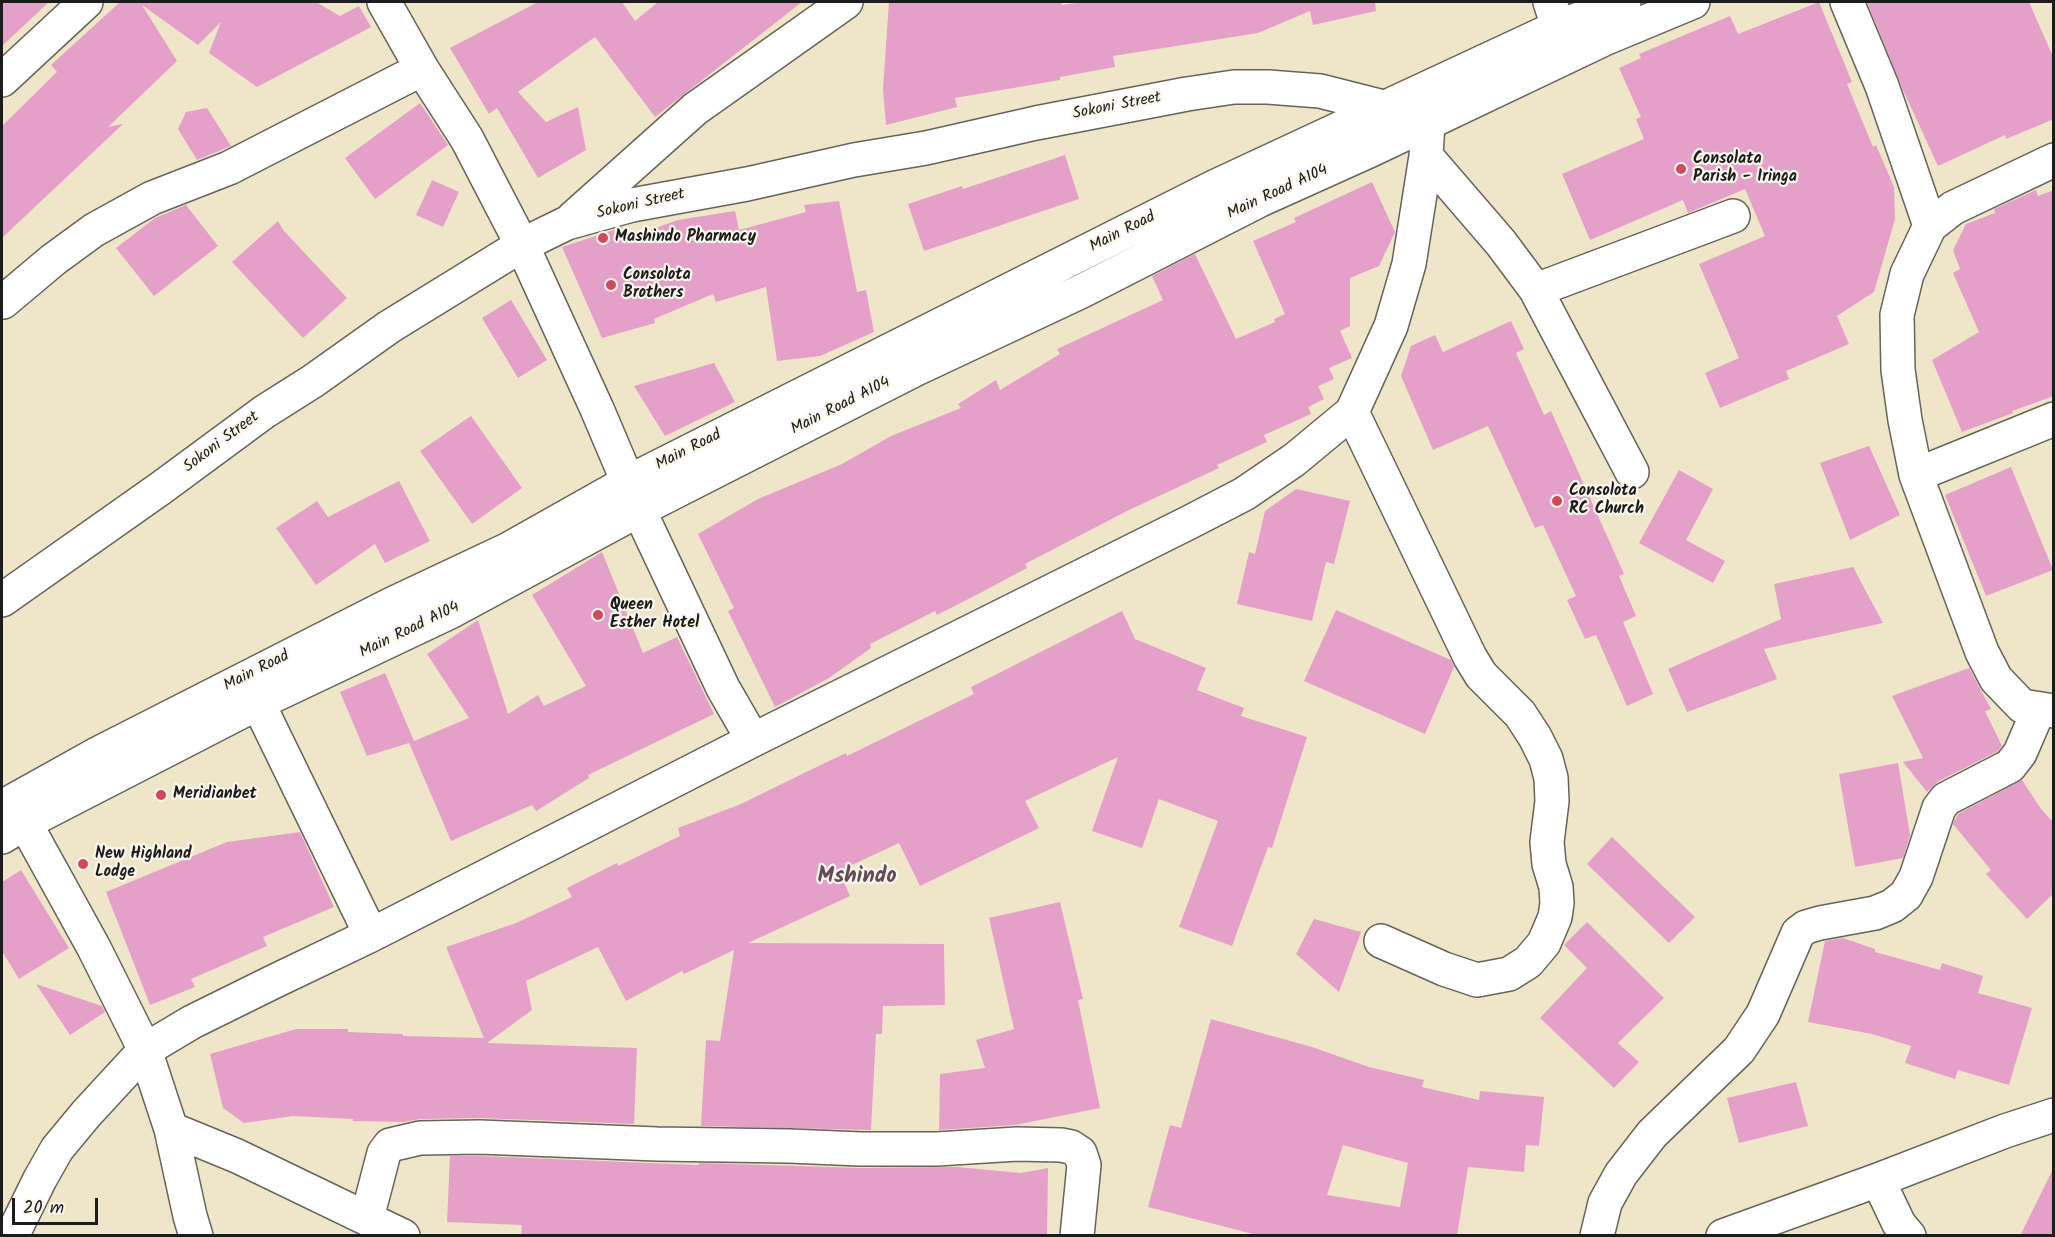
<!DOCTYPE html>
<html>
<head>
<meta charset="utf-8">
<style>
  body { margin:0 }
  #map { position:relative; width:2055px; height:1237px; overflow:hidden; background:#efe6c9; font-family:Kalam,sans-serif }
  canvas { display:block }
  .frame { position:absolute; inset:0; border:3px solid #1c1c1c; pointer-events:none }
  .scale { position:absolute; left:12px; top:1198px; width:86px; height:27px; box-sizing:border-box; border:3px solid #1c1c1c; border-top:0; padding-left:8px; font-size:18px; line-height:21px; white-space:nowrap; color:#1c1c1c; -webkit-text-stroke:4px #fbf7ec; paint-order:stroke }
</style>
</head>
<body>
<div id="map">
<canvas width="2055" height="1237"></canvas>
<div class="frame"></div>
<div class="scale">20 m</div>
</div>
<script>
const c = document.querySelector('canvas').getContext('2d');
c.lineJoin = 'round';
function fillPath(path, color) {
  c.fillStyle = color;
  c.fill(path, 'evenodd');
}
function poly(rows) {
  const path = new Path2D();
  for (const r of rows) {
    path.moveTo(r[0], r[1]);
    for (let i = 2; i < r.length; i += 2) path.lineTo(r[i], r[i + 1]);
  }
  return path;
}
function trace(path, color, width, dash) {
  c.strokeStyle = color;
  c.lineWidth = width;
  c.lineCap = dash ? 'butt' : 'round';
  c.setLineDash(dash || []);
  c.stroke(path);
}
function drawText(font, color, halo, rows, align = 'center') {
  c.font = font + ' Kalam,sans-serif';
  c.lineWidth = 4.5;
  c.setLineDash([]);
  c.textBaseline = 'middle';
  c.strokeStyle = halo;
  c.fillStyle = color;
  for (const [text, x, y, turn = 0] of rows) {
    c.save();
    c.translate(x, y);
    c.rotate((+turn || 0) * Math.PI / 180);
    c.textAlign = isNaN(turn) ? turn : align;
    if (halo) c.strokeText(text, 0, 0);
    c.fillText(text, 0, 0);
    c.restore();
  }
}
const building = poly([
  [2,2,49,2,2,46],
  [120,2,316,2,340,16,359,6,371,27,257,87,209,53,221,22,198,45,142,5,177,61,108,127,123,124,2,238,2,126,57,72,51,65],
  [538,2,622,2,635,21,658,2,802,2,655,117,595,37,518,92,546,122,578,107,586,150,538,178,497,108,489,114,450,48],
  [889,2,1061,2,1062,5,1084,2,1375,2,1376,11,1313,25,1310,11,1258,33,1113,56,1115,67,1060,77,1060,80,955,98,957,107,886,125,883,89],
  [1819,2,1852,82,1847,84,1873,147,1876,145,1894,187,1895,219,1874,292,1837,316,1849,344,1786,371,1789,379,1720,408,1705,373,1739,358,1699,264,1765,236,1745,189,1688,213,1683,200,1590,240,1562,174,1644,139,1636,119,1641,117,1619,68,1641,58,1639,54,1730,16,1738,34],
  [1867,2,2029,2,2054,59,2054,119,2006,139,2005,135,1938,166,1904,92],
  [420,103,448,145,375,199,345,158],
  [207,108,231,146,197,160,178,129,186,112],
  [1065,155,1079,199,924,251,908,204,962,186,963,189],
  [432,180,459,192,443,227,416,215],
  [1372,182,1395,232,1379,266,1350,278,1350,326,1340,331,1352,358,1329,368,1334,379,1318,386,1324,399,1308,407,1311,414,1264,435,1267,442,1217,465,1219,468,1127,511,1025,564,1027,568,980,593,937,615,935,611,870,644,871,648,829,678,775,707,728,611,734,608,698,534,758,499,842,464,891,436,961,408,958,404,996,380,1000,390,1060,354,1057,349,1163,300,1152,276,1195,254,1236,339,1275,322,1274,319,1285,314,1253,241,1296,222,1294,218],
  [2036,190,2038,196,2054,190,2054,396,2012,411,2013,413,1962,432,1932,360,1979,332,1953,273,1960,269,1953,250,1966,224,1995,213,1994,209],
  [839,201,857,292,866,290,874,332,820,356,777,361,766,287,716,302,713,294,654,319,655,323,602,338,562,247,623,227,627,238,678,220,735,211,739,230,806,212,804,205],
  [186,205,218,246,154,296,116,248,155,218],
  [278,221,284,231,347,298,303,338,232,262],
  [511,300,547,360,518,378,482,318],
  [1511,321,1524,349,1516,353,1544,415,1551,411,1624,574,1619,576,1636,616,1623,622,1653,694,1627,706,1596,635,1585,639,1567,600,1576,596,1543,525,1535,528,1488,426,1433,450,1401,376,1411,346,1435,335,1443,352],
  [714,363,735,402,665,436,634,386],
  [471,416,522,488,472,524,420,451],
  [1869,446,1900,515,1850,540,1820,463],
  [2011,467,2053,570,1986,596,1945,495],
  [1679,470,1713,489,1686,540,1725,561,1713,583,1639,543],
  [399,481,430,541,385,563,375,544,316,585,276,528,317,501,328,517],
  [1296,489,1350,501,1334,564,1326,562,1312,621,1237,604,1249,552,1255,554,1265,511],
  [602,552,643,653,677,637,714,714,588,775,589,778,536,811,532,805,451,841,409,743,367,756,340,692,385,673,414,741,469,718,427,654,478,620,508,714,538,695,544,706,586,686,532,595],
  [1853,567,1883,623,1764,649,1777,679,1687,712,1668,669,1781,619,1774,584],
  [1336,610,1451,660,1454,667,1425,734,1304,681],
  [1122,611,1135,639,1206,668,1197,690,1244,708,1241,716,1307,737,1272,848,1268,847,1232,946,1179,927,1218,821,1159,799,1142,848,1092,831,1118,757,1025,801,1039,828,920,886,899,843,839,871,850,896,748,943,944,944,945,1005,883,1006,882,1034,876,1034,871,1130,701,1126,706,1040,720,1041,734,950,684,974,682,971,626,1001,598,947,526,981,532,1010,487,1043,637,1048,634,1124,480,1118,420,1119,404,1122,353,1121,353,1119,293,1116,244,1123,223,1108,210,1054,296,1029,348,1029,348,1032,403,1034,403,1036,484,1038,446,947,516,923,572,897,567,888,617,863,618,866,680,836,678,828,741,804,804,773,846,753,847,756,974,694,971,687],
  [1969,668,1991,709,1985,711,2002,746,1998,751,1937,782,1927,792,1903,762,1923,758,1892,696],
  [1898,763,1910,835,1903,858,1855,867,1839,774],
  [2022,780,2041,809,2054,823,2054,893,2027,919,1986,874,1991,870,1953,824,1958,814],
  [300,832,334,907,263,937,267,946,191,979,195,987,150,1005,106,892,227,842],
  [1612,837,1695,917,1669,943,1587,864],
  [21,870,69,948,19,979,2,951,2,882],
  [1060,902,1083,999,1078,1000,1100,1108,1015,1125,939,1130,940,1074,985,1068,976,1040,1014,1029,989,918],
  [1314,919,1361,932,1339,992,1296,954],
  [1587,922,1664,998,1618,1043,1639,1062,1614,1088,1540,1018,1587,968,1564,945],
  [1843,938,1875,949,1875,952,1940,970,1942,963,1983,976,1978,993,2032,1008,2009,1085,1958,1070,1955,1079,1905,1063,1911,1046,1872,1034,1808,1022,1825,941],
  [36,984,102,1006,105,1012,70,1035],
  [1211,1019,1312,1047,1369,1067,1424,1080,1422,1087,1479,1100,1480,1091,1544,1097,1539,1146,1526,1145,1524,1172,1468,1167,1457,1236,1261,1236,1148,1207,1170,1125,1181,1128],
  [1343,1145,1408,1163,1400,1207,1327,1195],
  [1796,1082,1808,1126,1739,1143,1727,1098],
  [450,1156,480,1156,699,1165,699,1163,861,1168,957,1167,1021,1173,1048,1168,1047,1236,521,1236,522,1225,447,1222],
  [2054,1167,2054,1236,2020,1236]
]);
const minor = poly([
  [384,2,422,69,467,139,522,245,597,409,628,482],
  [1550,2,1558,27],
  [1847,2,1882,86,1930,226],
  [2,80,86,2],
  [1426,156,1501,243,1536,290,1632,472],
  [2054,160,1953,208,1930,226,1907,274,1897,315,1898,370,1905,420,1916,475,1982,652,1996,679,2022,706,2054,711],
  [573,218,695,109,846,2],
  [1536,290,1733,216],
  [3,302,53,260,94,230,152,198,229,168,422,69],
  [1352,412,1470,657,1481,675,1520,714,1535,737,1546,759,1551,778,1552,801,1547,842,1549,864,1556,887,1557,903,1555,917,1544,943,1528,962,1509,974,1477,980,1444,969,1381,941],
  [1916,475,2054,419],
  [639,510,723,688,753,740],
  [2,600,161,488,264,412,313,381,389,327,522,245,567,223,632,205,747,184,854,160,926,148,1036,123,1187,94,1234,87,1268,87,1320,91,1383,107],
  [258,703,371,935],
  [25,823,94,948,145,1050,171,1129,190,1216,196,1236],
  [171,1129,237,1156,403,1236],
  [1878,1180,1899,1224,1909,1236],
  [367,1218,384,1153,390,1145,420,1138,480,1137,657,1144,789,1146,861,1149,937,1149,1017,1144,1061,1145,1071,1147,1080,1153,1084,1165,1077,1236],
  [12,1236,40,1179,57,1149,86,1114,145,1050,192,1022,275,981,371,935,753,740,1190,522,1244,494,1294,460,1352,412,1391,326,1409,264,1426,156,1428,123],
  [1597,1236,1605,1203,1621,1174,1652,1134,1739,1050,1763,1014,1798,933,1806,927,1820,923,1875,913,1892,906,1906,895,1916,877,1939,808,1946,799,2010,766,2020,753,2039,709],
  [1723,1236,1878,1180,2005,1131,2054,1115]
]);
const highway = poly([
  [2,807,99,753,390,605,509,549,628,482,1214,187,1558,27,1624,2],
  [2,837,25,823,258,703,452,611,639,510,916,369,1082,291,1260,200,1371,150,1604,39,1693,2]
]);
const markers = [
  [1681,169,6,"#d1495b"],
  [603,238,6,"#d1495b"],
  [611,285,6,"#d1495b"],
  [1557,501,6,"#d1495b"],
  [598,615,6,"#d1495b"],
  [161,795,6,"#d1495b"],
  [83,864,6,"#d1495b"]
];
const streetNames = [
  ["Sokoni Street",1117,107,-11],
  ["Main Road A104",1278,193,-25],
  ["Sokoni Street",641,205,-13],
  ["Main Road",1123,233,-27],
  ["Main Road A104",841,407,-27],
  ["Sokoni Street",222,443,-37],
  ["Main Road",689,451,-27],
  ["Main Road A104",410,631,-26],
  ["Main Road",257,672,-27]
];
const poiNames = [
  ["Consolata",1693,160],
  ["Parish - Iringa",1693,178],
  ["Mashindo Pharmacy",615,238],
  ["Consolota",623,276],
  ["Brothers",623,294],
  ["Consolota",1569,492],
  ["RC Church",1569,510],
  ["Queen",610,606],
  ["Esther Hotel",610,624],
  ["Meridianbet",173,795],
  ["New Highland",95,855],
  ["Lodge",95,873]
];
const districtNames = [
  ["Mshindo",857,878]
];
fillPath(building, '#e5a0c9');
trace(minor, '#666359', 36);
trace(highway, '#666359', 36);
trace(minor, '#fff', 33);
trace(highway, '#fff', 33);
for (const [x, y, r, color] of markers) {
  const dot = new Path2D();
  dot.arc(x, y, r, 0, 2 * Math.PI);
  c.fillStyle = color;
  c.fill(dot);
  trace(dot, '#fbf7ec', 2);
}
drawText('16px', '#1c1c1c', '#fbf7ec', streetNames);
drawText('bold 16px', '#1c1c1c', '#fbf7ec', poiNames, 'left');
drawText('bold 22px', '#624a59', '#fbf7ec', districtNames);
</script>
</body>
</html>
